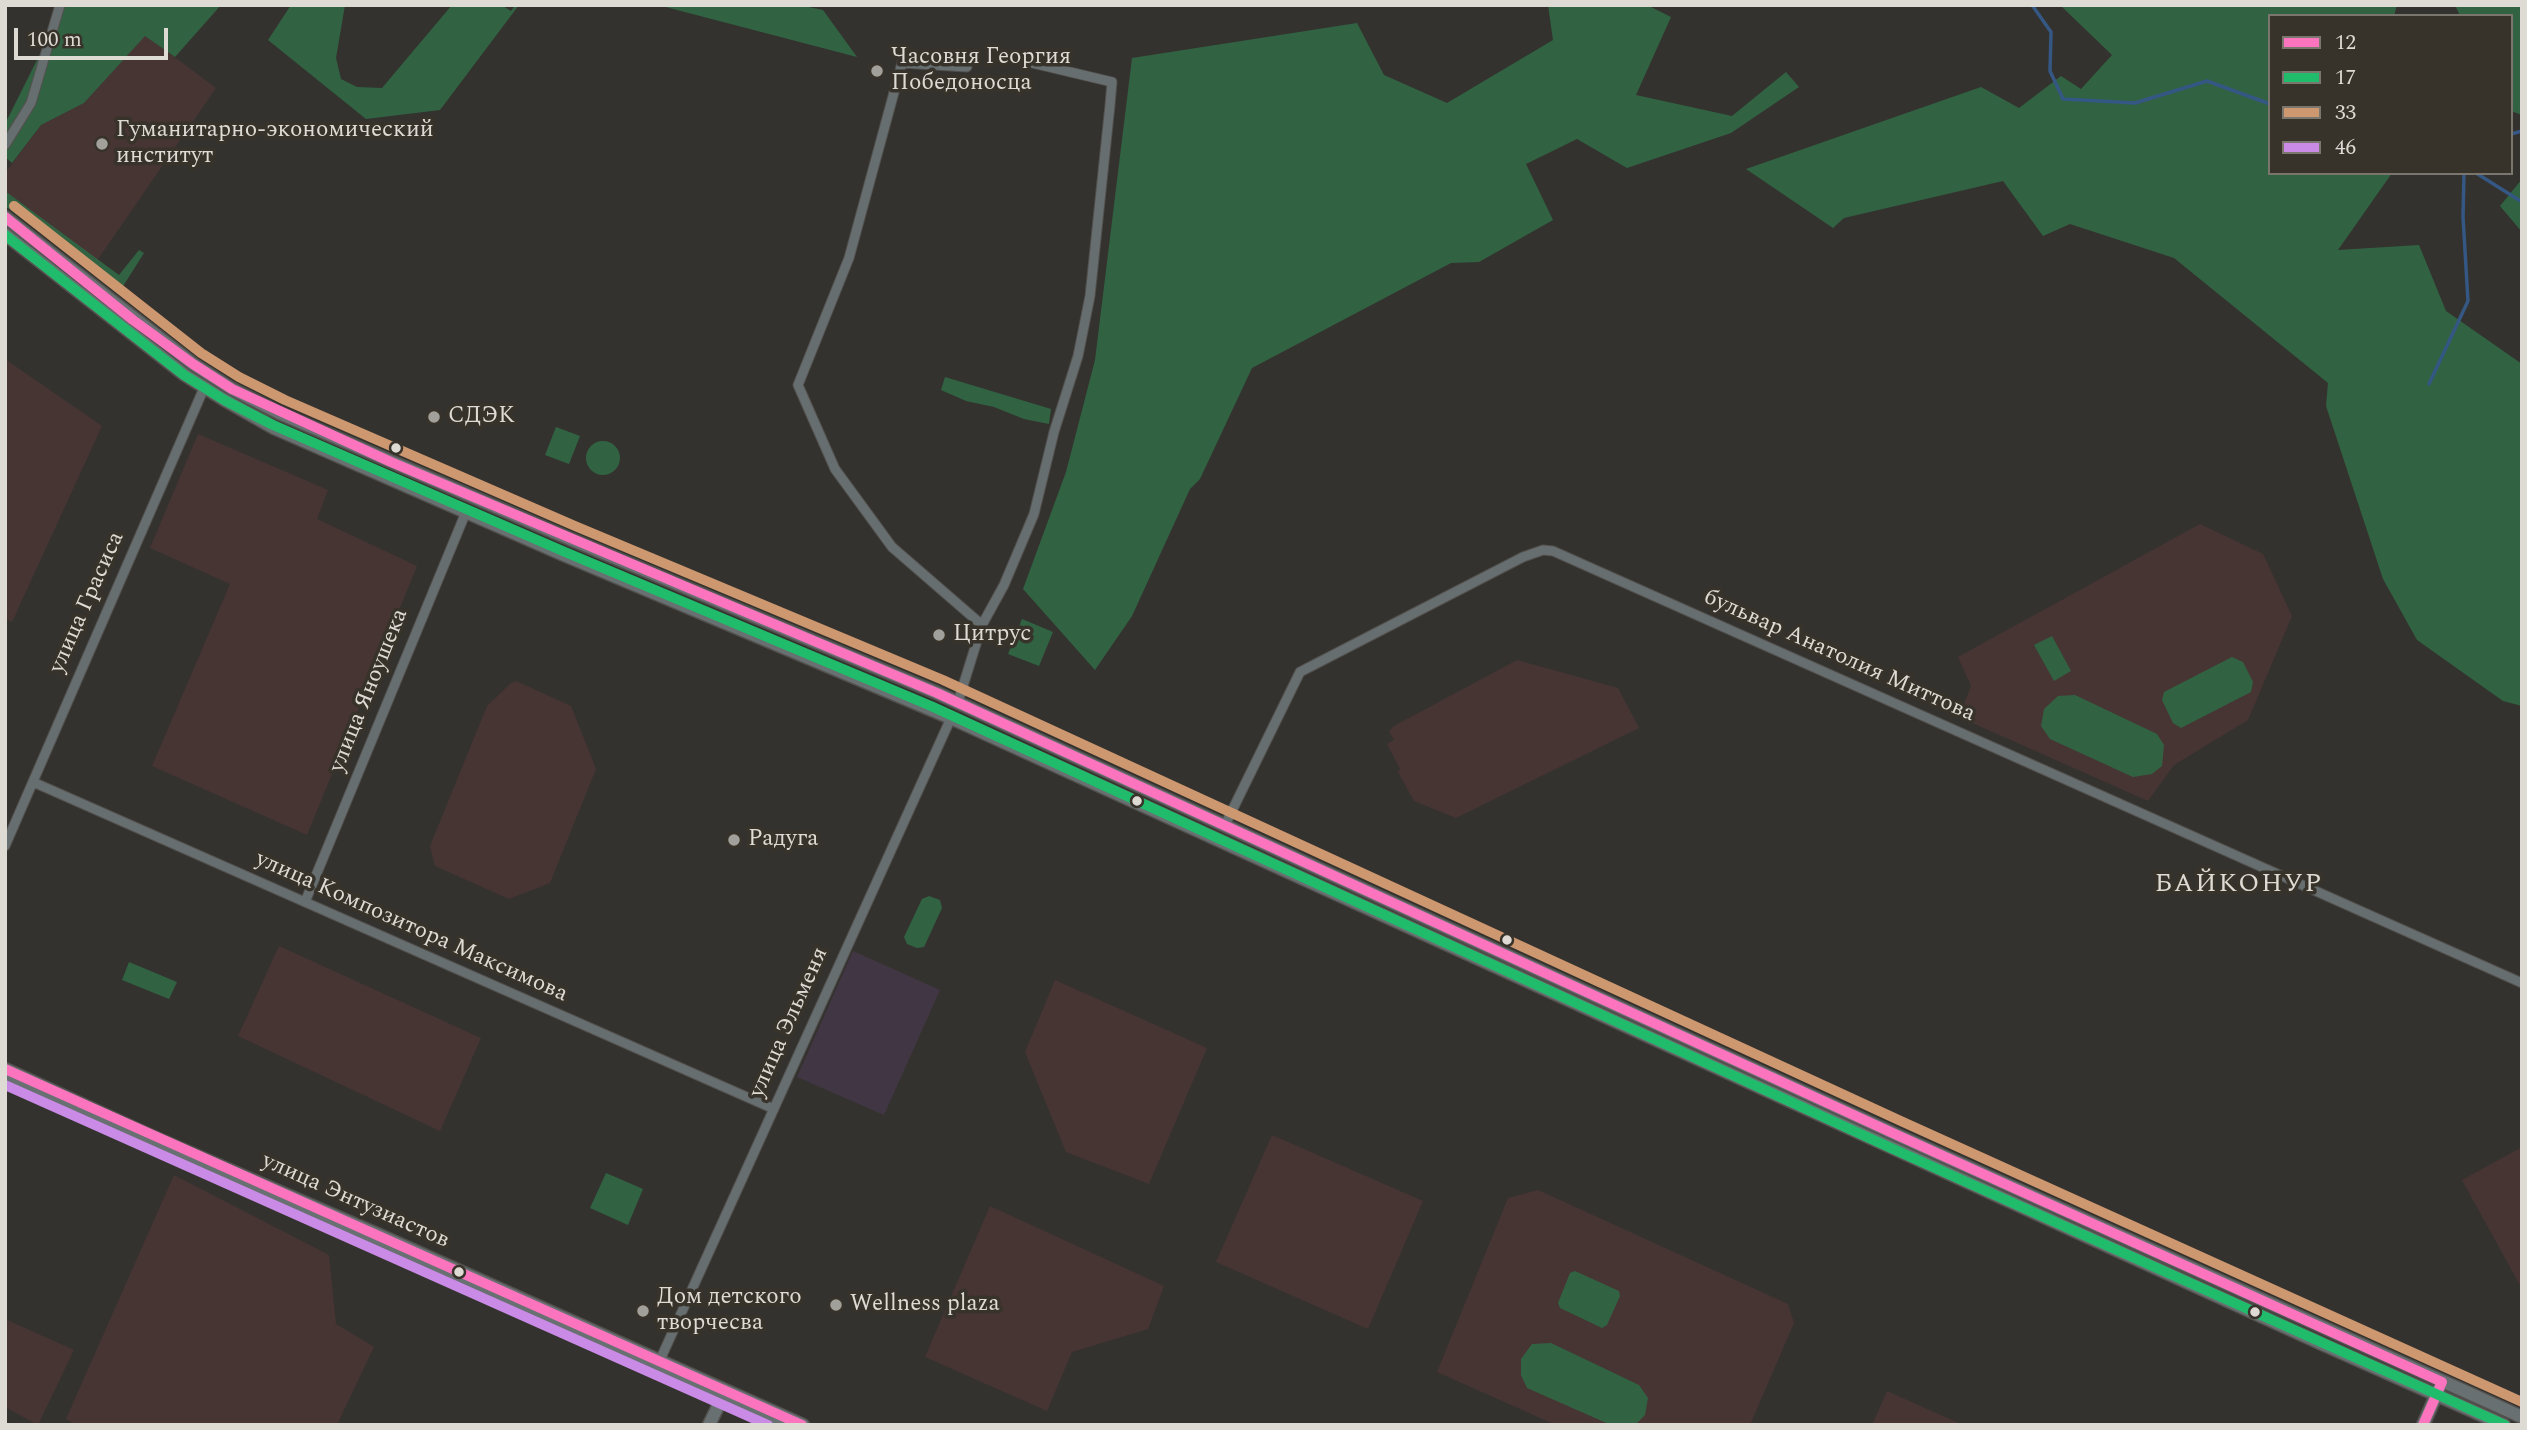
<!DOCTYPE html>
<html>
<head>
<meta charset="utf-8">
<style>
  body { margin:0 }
  #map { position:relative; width:2527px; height:1430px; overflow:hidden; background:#34322e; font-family:Spectral,serif }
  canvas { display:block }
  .frame { position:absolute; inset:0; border:7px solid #dedbd4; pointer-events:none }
  .legend { position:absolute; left:2268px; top:14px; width:245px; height:161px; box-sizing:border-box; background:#38332a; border:2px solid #7a766e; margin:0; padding:9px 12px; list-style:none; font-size:21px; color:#dedbd4 }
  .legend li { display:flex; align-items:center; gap:14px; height:35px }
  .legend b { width:35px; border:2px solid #7a766e }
  .scale { position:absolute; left:14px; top:28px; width:154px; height:32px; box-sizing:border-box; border:4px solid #dedbd4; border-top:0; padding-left:9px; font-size:21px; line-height:24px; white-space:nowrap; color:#dedbd4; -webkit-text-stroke:5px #38332a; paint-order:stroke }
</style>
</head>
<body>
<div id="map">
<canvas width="2527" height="1430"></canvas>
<div class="frame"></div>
<ul class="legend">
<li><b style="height:9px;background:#fc73be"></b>12</li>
<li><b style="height:9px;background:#20bc6c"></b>17</li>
<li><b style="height:9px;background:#cd976f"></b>33</li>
<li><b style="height:9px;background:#ca8be6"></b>46</li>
</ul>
<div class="scale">100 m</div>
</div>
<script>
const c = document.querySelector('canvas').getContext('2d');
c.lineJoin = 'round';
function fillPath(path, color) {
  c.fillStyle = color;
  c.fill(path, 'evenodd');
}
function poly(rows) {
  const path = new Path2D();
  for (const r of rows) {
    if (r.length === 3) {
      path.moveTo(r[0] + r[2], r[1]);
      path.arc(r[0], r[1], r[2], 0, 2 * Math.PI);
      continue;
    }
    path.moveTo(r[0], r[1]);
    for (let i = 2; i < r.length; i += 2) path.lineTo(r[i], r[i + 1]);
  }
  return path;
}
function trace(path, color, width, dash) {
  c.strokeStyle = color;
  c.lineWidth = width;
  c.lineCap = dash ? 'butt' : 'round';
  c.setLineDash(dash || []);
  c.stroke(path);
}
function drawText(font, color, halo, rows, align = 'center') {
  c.font = font + ' Spectral,serif';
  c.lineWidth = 7;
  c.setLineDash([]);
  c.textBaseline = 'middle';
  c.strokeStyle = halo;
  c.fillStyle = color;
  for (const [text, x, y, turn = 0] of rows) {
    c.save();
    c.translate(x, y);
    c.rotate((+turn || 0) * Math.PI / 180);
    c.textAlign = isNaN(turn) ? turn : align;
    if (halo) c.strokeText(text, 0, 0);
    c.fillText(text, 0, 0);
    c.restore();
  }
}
const commercial = poly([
  [853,951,940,990,884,1115,797,1077]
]);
const education = poly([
  [145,35,216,88,94,265,5,198,5,173,41,125,84,103],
  [5,359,102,426,12,622,5,618],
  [198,434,328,490,317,519,417,566,307,835,152,766,230,584,150,548],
  [2200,524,2263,554,2292,616,2248,720,2174,765,2148,801,1959,717,1971,686,1958,657],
  [1517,660,1618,688,1639,728,1456,818,1414,801,1398,772,1400,769,1387,744,1394,740,1389,731,1394,726],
  [516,681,571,706,596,769,550,883,509,899,435,866,430,846,487,706,511,683],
  [279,946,481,1038,440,1131,238,1036],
  [1055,980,1207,1048,1149,1184,1066,1152,1025,1052],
  [1272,1135,1423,1201,1368,1329,1216,1262],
  [2522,1147,2522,1289,2462,1180],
  [174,1175,329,1255,336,1324,374,1347,337,1425,77,1425,66,1419],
  [1538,1190,1788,1304,1794,1323,1750,1425,1556,1425,1437,1372,1508,1198],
  [990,1206,1164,1286,1148,1329,1072,1352,1047,1411,925,1357],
  [5,1319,74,1350,38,1425,5,1407],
  [1887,1391,1936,1413,1963,1425,1872,1425]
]);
const green = poly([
  [68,5,221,5,175,57,145,36,84,103,41,125,12,163,5,157,5,124,62,10],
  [291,5,345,5,336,58,341,79,357,87,382,88,452,5,501,5,511,11,515,5,519,5,440,110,366,119,268,40],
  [658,5,799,5,823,10,857,57],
  [1548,5,1647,5,1671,17,1636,95,1732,116,1786,72,1799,87,1731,133,1627,168,1577,139,1526,164,1553,220,1479,262,1451,263,1252,368,1200,479,1190,489,1132,616,1095,670,1023,589,1066,472,1095,360,1132,58,1357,23,1384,75,1447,103,1553,40],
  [2060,5,2397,5,2394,16,2270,16,2270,173,2392,173,2338,250,2419,245,2446,311,2522,364,2522,706,2503,701,2417,640,2383,579,2326,406,2328,383,2174,258,2070,224,2043,236,2003,181,1844,218,1833,228,1746,169,1981,87,2019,108,2061,76,2081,89,2112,55],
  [2455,5,2522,5,2522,115,2511,111,2511,16,2460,16],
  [2522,179,2522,232,2500,206],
  [5,191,119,275,139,250,144,253,120,291,5,206],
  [945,377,1051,409,1049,424,1024,419,994,407,966,401,941,390],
  [556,427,580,436,569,464,545,455],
  [603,458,17],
  [1022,619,1053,632,1039,666,1008,654],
  [2052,636,2071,671,2054,681,2034,645],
  [2232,657,2243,662,2253,682,2251,692,2181,728,2173,723,2162,700,2164,692],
  [2075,695,2157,734,2164,745,2162,766,2152,774,2133,777,2050,739,2041,726,2044,709,2058,696],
  [929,896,940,900,942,908,924,947,917,948,907,944,904,937,922,899],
  [129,962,177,982,169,999,122,980],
  [606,1173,643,1189,628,1225,590,1208],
  [1575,1271,1619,1291,1620,1296,1607,1325,1602,1328,1560,1308,1558,1303,1570,1273],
  [1551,1343,1639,1385,1648,1398,1645,1415,1635,1425,1611,1425,1527,1388,1521,1375,1521,1359,1532,1344]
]);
const stream = poly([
  [2032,5,2051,32,2050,71,2063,99,2135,103,2207,81,2270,104],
  [2511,134,2522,131],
  [2476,173,2522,202],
  [2429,384,2468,301,2463,217,2464,173]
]);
const street = poly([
  [967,67,902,63,849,258,798,385,835,469,892,547,982,625],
  [5,145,31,103,60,5],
  [958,702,982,625,1004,585,1034,514,1054,432,1078,356,1090,296,1110,105,1112,82,1024,61],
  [33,782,774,1109],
  [1225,825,1300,672,1523,557,1543,550,1553,551,2522,983],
  [5,846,204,388],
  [305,902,466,512],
  [660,1360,951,718]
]);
const secondary = poly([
  [5,217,193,364,232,389,279,413,570,539,937,693,1897,1135,2522,1417],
  [5,234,185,375,223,399,274,428,564,555,951,718,2320,1343,2504,1425],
  [5,1069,151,1136,379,1235,803,1425],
  [5,1080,145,1144,306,1213,780,1425],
  [709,1425,722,1398],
  [2423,1425,2439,1389]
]);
const bus1 = poly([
  [5,217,133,320,193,364,232,389,391,462,937,693,1897,1135,2442,1382,2423,1425],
  [5,1069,802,1425]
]);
const bus2 = poly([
  [5,235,184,375,226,401,273,425,565,552,931,706,1891,1148,2505,1425]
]);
const bus3 = poly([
  [14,206,201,353,239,377,285,400,575,526,943,680,1903,1122,2522,1402]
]);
const bus4 = poly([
  [5,1085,768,1425]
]);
const markers = [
  [877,71,7,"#a2a09a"],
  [102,144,7,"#a2a09a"],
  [434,417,7,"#a2a09a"],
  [396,448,6,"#dedbd4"],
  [939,635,7,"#a2a09a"],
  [1137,801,6,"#dedbd4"],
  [734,840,7,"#a2a09a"],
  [1507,940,6,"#dedbd4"],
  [459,1272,6,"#dedbd4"],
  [836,1305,7,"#a2a09a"],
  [643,1311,7,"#a2a09a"],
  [2255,1312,6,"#dedbd4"]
];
const poiNames = [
  ["Часовня Георгия",891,58],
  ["Победоносца",891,84],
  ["Гуманитарно-экономический",116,131],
  ["институт",116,157],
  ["СДЭК",448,417],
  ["Цитрус",953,635],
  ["Радуга",748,840],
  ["Дом детского",657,1298],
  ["творчесва",657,1324],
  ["Wellness plaza",850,1305]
];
const streetNames = [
  ["улица Грасиса",88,603,-66],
  ["бульвар Анатолия Миттова",1839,657,24],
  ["улица Яноушека",370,691,-68],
  ["улица Композитора Максимова",411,928,24],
  ["улица Эльменя",790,1023,-66],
  ["улица Энтузиастов",355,1202,24]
];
const quarterNames = [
  ["БАЙКОНУР",2239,886]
];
fillPath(commercial, '#413643');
fillPath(education, '#473534');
fillPath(green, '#316343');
trace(stream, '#355783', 3.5);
trace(street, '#52504d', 11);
trace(secondary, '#52504d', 15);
trace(street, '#676e70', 9);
trace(secondary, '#697072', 12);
trace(bus1, '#fc73be', 10);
trace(bus2, '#20bc6c', 10);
trace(bus3, '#cd976f', 10);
trace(bus4, '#ca8be6', 10);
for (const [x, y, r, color] of markers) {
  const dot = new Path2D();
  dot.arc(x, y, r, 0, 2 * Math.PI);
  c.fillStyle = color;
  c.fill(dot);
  trace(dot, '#38332a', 2.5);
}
drawText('23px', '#dedbd4', '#38332a', poiNames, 'left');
drawText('23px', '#dedbd4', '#38332a', streetNames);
c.letterSpacing = '2px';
drawText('26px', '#dedbd4', '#38332a', quarterNames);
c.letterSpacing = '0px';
</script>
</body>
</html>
